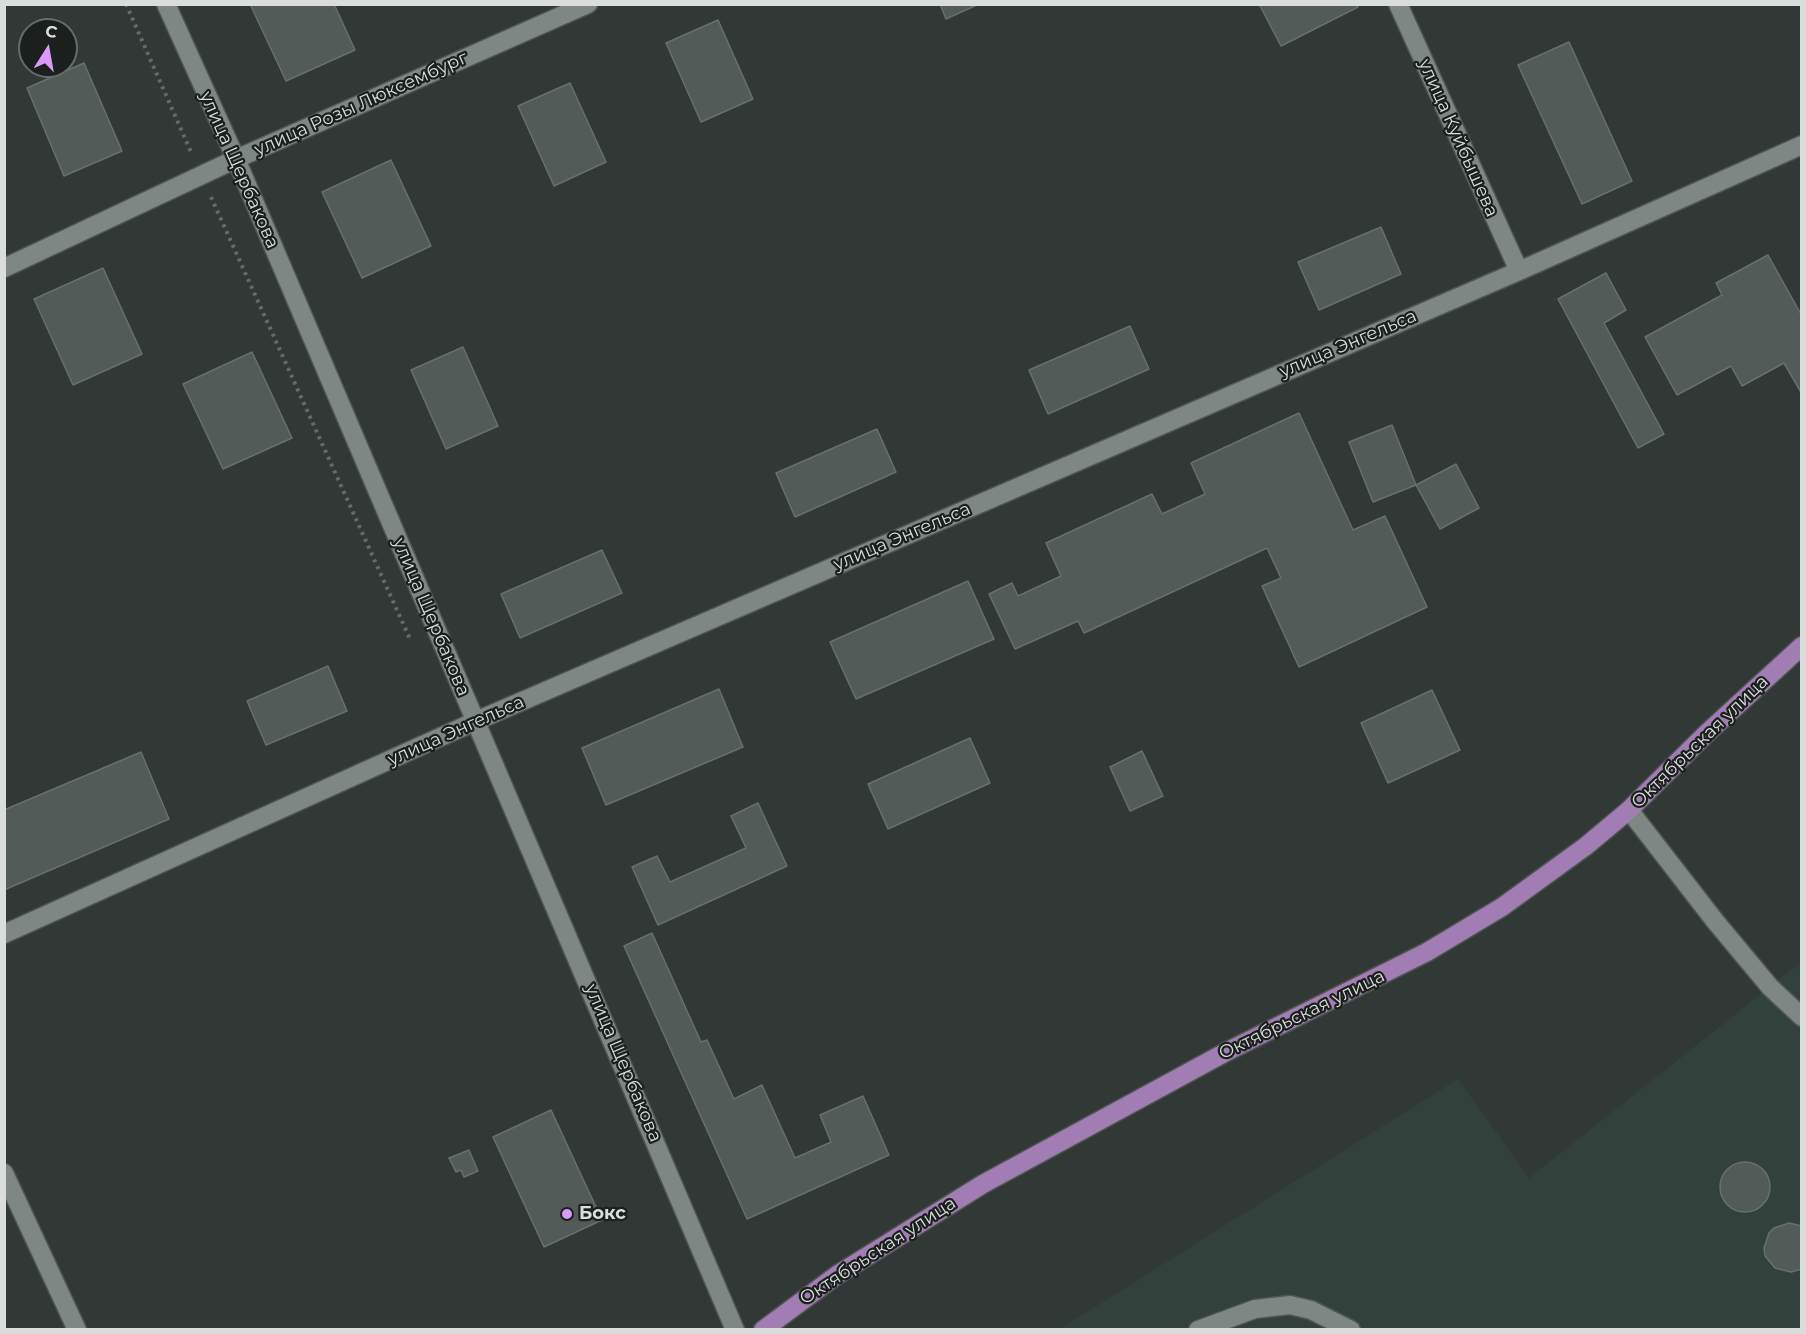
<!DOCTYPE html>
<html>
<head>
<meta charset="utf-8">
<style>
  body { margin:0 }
  #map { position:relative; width:1806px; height:1334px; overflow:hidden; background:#313835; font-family:Montserrat,sans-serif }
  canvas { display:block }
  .frame { position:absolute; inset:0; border:6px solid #d9dddb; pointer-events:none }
  .north { position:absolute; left:18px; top:18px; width:60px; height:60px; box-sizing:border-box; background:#1b1f1d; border:2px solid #676b69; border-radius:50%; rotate:11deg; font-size:16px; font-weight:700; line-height:24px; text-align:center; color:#d9dddb }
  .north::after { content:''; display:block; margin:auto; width:21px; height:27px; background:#da9af6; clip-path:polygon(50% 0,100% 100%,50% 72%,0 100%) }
</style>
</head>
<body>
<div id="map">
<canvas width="1806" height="1334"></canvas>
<div class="frame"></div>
<div class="north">С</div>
</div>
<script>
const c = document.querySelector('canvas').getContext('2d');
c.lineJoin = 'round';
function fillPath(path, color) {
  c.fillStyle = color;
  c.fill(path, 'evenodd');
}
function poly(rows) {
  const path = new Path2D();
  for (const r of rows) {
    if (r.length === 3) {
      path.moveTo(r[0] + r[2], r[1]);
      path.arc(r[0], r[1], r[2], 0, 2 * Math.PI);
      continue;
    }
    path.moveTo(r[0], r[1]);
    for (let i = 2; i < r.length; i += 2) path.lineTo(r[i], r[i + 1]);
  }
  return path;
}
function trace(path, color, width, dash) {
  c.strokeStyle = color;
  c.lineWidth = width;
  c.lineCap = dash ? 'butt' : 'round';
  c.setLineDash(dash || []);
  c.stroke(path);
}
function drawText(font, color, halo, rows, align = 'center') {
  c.font = font + ' Montserrat,sans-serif';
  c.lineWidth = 4.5;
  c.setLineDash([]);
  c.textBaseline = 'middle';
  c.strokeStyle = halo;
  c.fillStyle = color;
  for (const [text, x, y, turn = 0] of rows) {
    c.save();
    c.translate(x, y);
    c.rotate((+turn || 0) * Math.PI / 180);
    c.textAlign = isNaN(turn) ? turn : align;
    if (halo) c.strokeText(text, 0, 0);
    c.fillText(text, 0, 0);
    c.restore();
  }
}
const built = poly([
  [1801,962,1801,1329,1058,1330,1458,1079,1529,1178]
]);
const building = poly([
  [250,4,334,4,355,50,286,81,250,4],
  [940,4,979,4,946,19,940,4],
  [1259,4,1356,4,1358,7,1281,46,1259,4],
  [718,20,753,99,701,122,666,43,718,20],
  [1569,42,1632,181,1582,204,1518,65,1569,42],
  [84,63,122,151,64,176,27,88,84,63],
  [570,83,606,162,554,186,518,106,570,83],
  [391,160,431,246,362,278,322,192,391,160],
  [1381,227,1401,274,1319,310,1298,262,1381,227],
  [1768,255,1802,316,1802,394,1784,363,1742,386,1731,366,1677,395,1645,337,1722,295,1716,283,1768,255],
  [103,268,142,354,73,385,34,299,103,268],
  [1606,273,1626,310,1604,323,1664,434,1638,448,1558,299,1606,273],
  [1130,326,1149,369,1048,414,1029,370,1130,326],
  [463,347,498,426,446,449,411,370,463,347],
  [252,352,292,438,223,469,183,384,252,352],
  [1299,413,1353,530,1385,516,1427,607,1299,667,1262,586,1281,578,1267,548,1084,633,1078,621,1015,649,989,594,1012,583,1018,596,1061,576,1046,543,1152,494,1162,514,1205,494,1191,463,1299,413],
  [1392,425,1416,485,1373,502,1349,442,1392,425],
  [877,429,896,472,795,517,776,473,877,429],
  [1456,464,1479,508,1440,529,1416,485,1456,464],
  [602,550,622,593,520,638,501,594,602,550],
  [968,581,994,639,856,699,830,642,968,581],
  [328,666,347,711,266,745,247,701,328,666],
  [719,689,743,747,606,805,582,748,719,689],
  [1432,690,1460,750,1388,783,1361,723,1432,690],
  [970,738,990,783,888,829,868,784,970,738],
  [1142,751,1163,796,1130,811,1110,767,1142,751],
  [141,752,169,819,4,890,4,810,141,752],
  [758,803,787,866,658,925,632,867,657,856,670,882,746,848,731,816,758,803],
  [652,933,701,1042,707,1040,734,1099,762,1085,795,1158,831,1142,820,1115,863,1096,889,1155,747,1219,624,946,652,933],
  [551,1110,602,1220,544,1247,493,1137,551,1110],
  [469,1150,478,1171,464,1177,461,1170,456,1172,449,1158,469,1150],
  [1745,1187,25],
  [1789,1223,1802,1226,1802,1269,1791,1272,1775,1268,1765,1256,1764,1248,1769,1233,1774,1228,1789,1223]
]);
const path = poly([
  [126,4,191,152],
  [211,197,410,639]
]);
const minor = poly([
  [166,4,236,159,735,1330],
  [1398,4,1519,271],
  [4,268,236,159,588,4],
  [1629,810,1715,921,1770,987,1802,1017],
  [4,934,476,721,1519,271,1802,145],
  [4,1173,77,1330],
  [1198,1330,1255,1309,1290,1305,1311,1310,1351,1330]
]);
const major = poly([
  [763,1330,837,1275,983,1184,1226,1052,1427,952,1502,907,1586,846,1629,810,1707,733,1802,646]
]);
const markers = [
  [567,1214,6,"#da9af6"]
];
const streetNames = [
  ["улица Розы Люксембург",361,104,-24],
  ["улица Куйбышева",1458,138,66],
  ["улица Щербакова",239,170,66],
  ["улица Энгельса",1348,344,-23],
  ["улица Энгельса",902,537,-23],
  ["улица Щербакова",431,617,67],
  ["улица Энгельса",456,731,-24],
  ["Октябрьская улица",1700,742,-44],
  ["Октябрьская улица",1302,1015,-26],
  ["улица Щербакова",623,1063,67],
  ["Октябрьская улица",878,1251,-33]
];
const poiNames = [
  ["Бокс",579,1214]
];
fillPath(built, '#32413b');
fillPath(building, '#535b58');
trace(building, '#68706d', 1.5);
trace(minor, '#4f5552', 21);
trace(major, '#4f5552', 21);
trace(path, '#656b69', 4, [3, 4.5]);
trace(minor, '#7e8783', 18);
trace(major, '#a17db4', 18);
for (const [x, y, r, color] of markers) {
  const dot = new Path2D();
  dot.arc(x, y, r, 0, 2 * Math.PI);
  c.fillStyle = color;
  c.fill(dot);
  trace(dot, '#1b1f1d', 2);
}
drawText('18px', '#d9dddb', '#1b1f1d', streetNames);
drawText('bold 18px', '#d9dddb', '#1b1f1d', poiNames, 'left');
</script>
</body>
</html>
